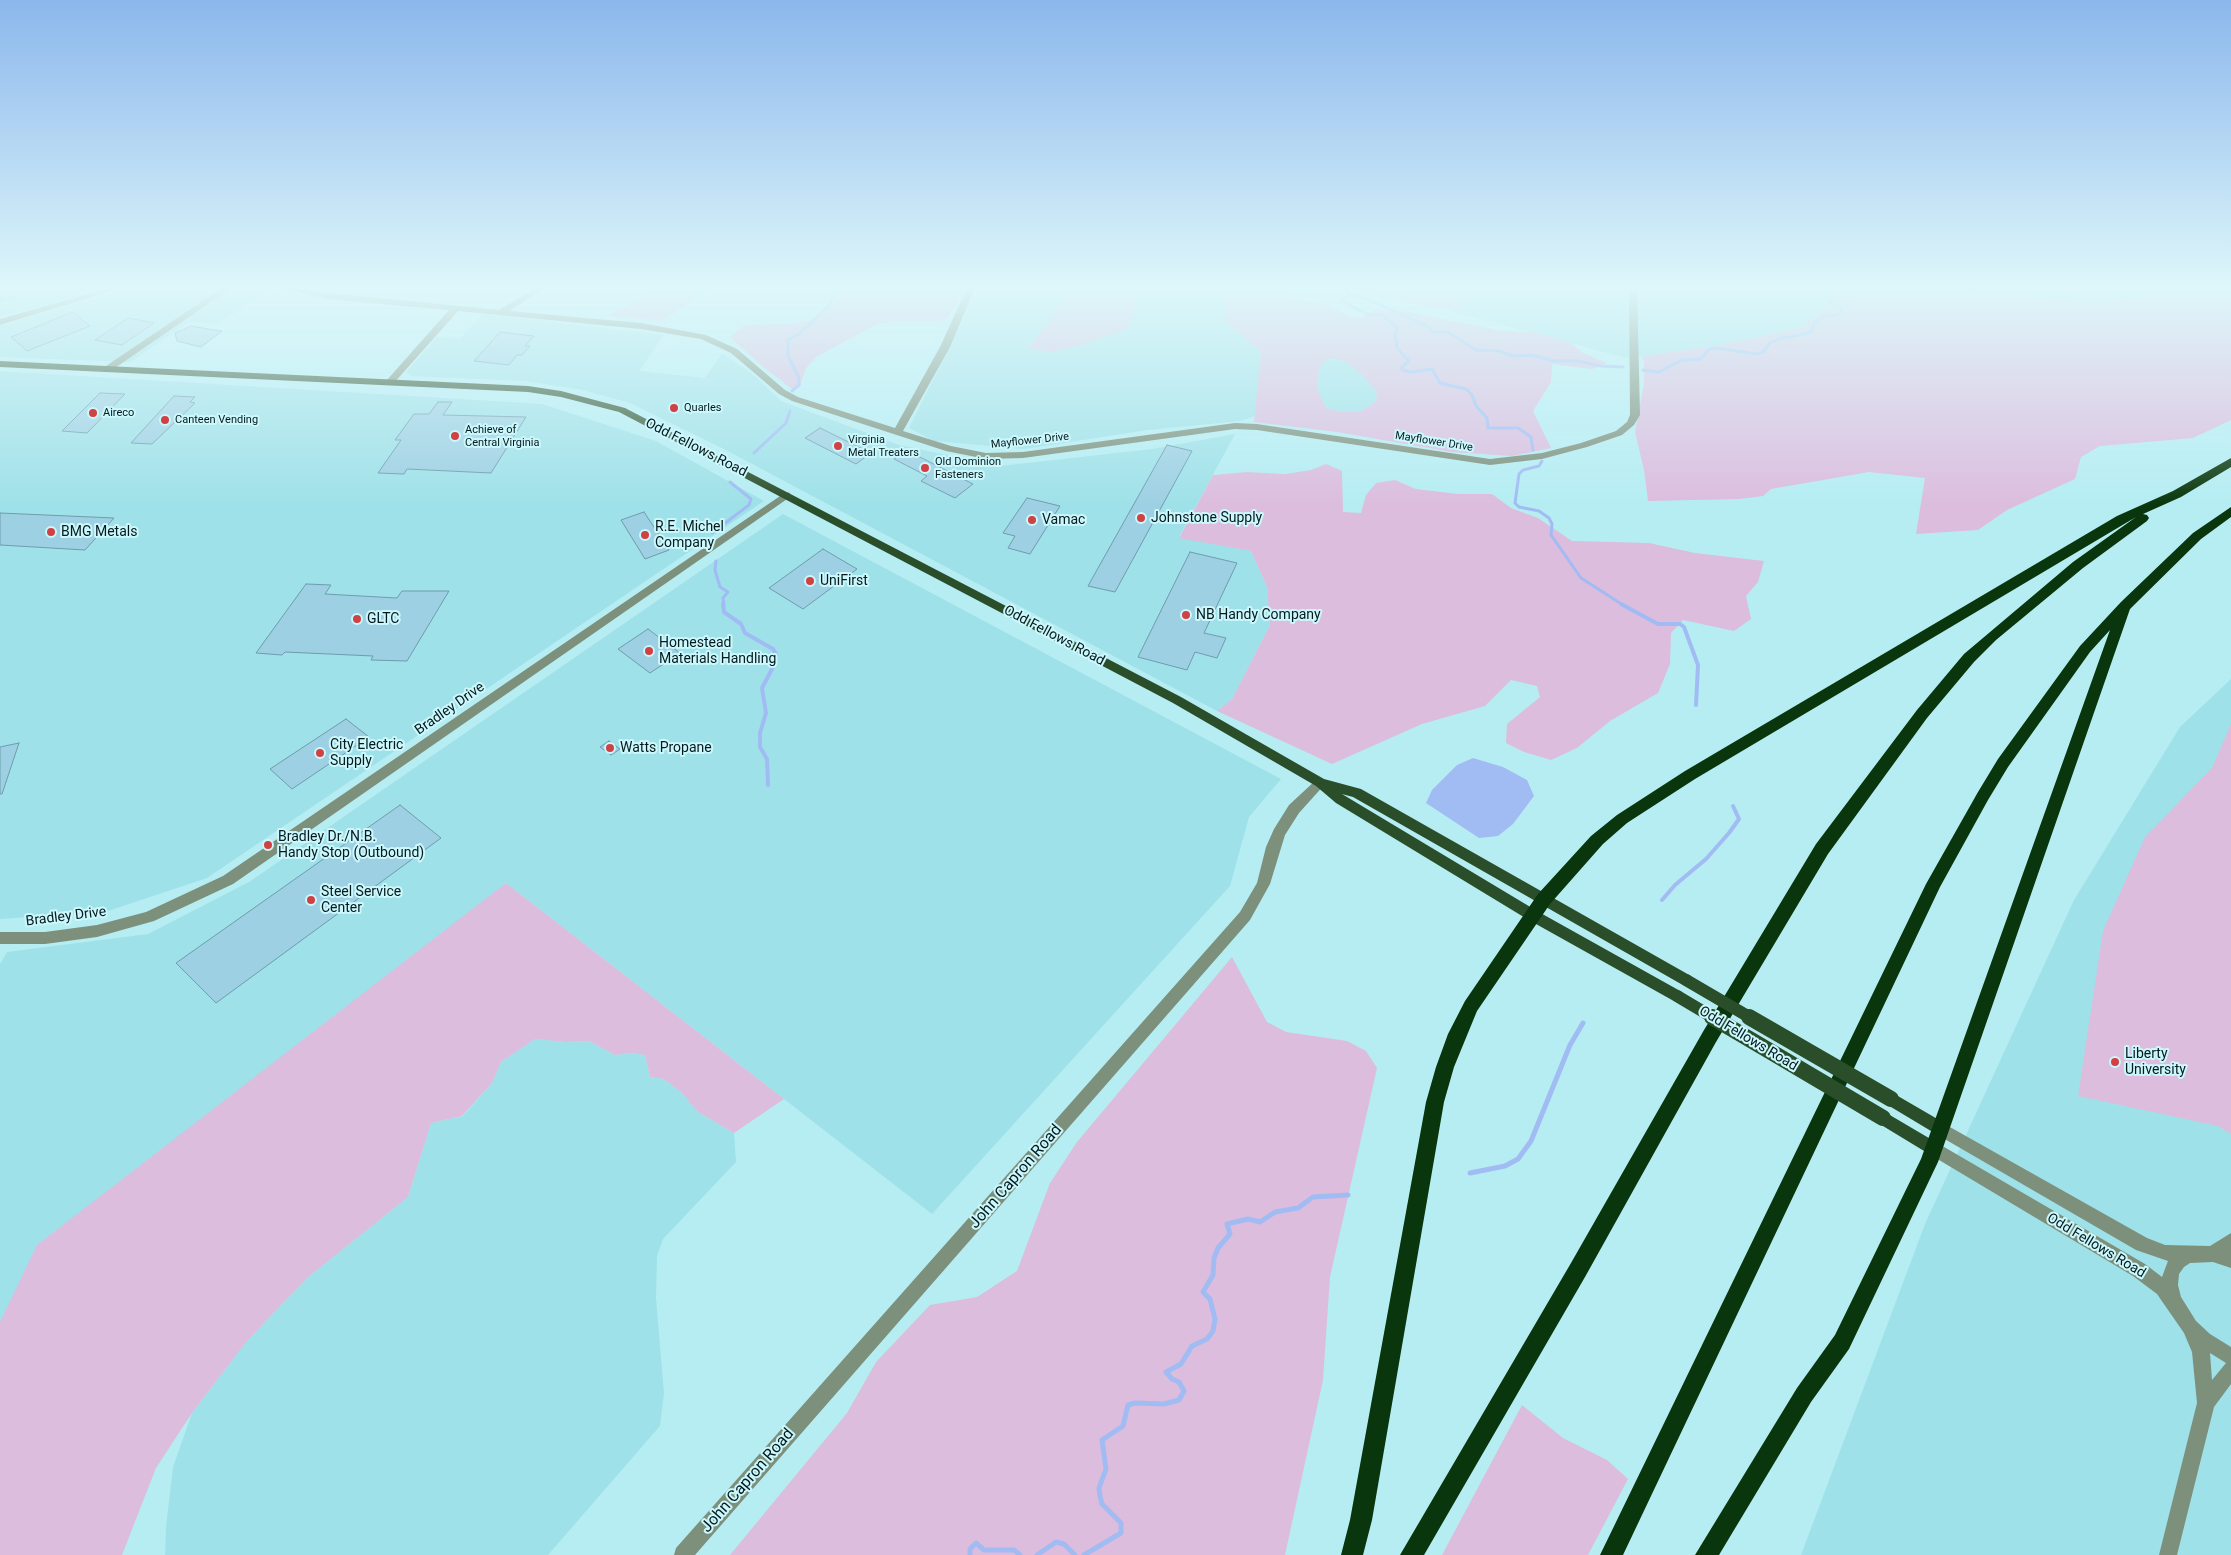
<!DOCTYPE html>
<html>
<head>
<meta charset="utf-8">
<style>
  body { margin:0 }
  canvas { display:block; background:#b5edf3 }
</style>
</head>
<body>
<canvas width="2231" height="1555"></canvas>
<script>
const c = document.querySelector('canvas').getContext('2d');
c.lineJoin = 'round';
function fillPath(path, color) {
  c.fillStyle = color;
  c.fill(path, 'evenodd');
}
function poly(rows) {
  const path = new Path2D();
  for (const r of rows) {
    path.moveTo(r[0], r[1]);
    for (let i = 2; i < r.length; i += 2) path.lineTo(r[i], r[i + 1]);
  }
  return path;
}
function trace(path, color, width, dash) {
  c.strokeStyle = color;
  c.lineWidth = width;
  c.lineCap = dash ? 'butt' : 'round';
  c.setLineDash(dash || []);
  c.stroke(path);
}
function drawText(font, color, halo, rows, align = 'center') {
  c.font = font + ' Roboto,sans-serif';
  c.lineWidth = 4;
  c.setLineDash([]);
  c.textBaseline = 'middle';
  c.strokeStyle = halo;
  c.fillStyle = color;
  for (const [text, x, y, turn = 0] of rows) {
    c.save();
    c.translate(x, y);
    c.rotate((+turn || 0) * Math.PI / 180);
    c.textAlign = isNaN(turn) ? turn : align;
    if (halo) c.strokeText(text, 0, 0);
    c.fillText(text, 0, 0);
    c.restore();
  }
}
const built = poly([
  [0,288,103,288,33,309,0,316],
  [128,288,271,288,218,324,189,322,130,362,0,357,0,326],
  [979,288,1069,288,1050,321,1028,347,1051,352,1085,344,1127,329,1137,303,1134,288,1217,288,1218,293,1227,302,1225,321,1261,352,1255,416,1240,421,1148,430,1024,449,934,441,909,428],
  [1412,288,1851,288,1800,328,1715,346,1626,358,1443,309],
  [1965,288,2185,288,2167,295,2101,302,2031,298],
  [483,314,664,335,639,371,705,378,722,353,755,376,781,401,899,445,1000,466,1152,449,1235,434,1179,537,1251,551,1267,587,1270,625,1232,699,1217,711,724,449,630,403,583,390,525,381,411,376,406,372,437,337,460,339],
  [1334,358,1346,362,1360,373,1376,391,1377,399,1371,405,1361,411,1350,412,1337,411,1326,408,1317,388,1317,380,1322,361],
  [0,371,542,404,656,441,764,501,207,878,105,912,0,919],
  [783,514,1281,779,1249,817,1230,886,932,1214,506,883,0,1322,0,964,7,952,148,934,249,882],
  [2231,679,2231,1555,1801,1555,1925,1224,2074,900,2180,727],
  [535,1039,566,1042,589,1041,615,1055,632,1053,645,1055,650,1077,664,1079,681,1092,698,1112,734,1133,736,1162,663,1239,657,1256,656,1298,664,1393,660,1426,548,1555,165,1555,166,1527,173,1467,192,1413,247,1341,307,1278,408,1197,431,1123,463,1116,492,1083,501,1062]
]);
const green = poly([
  [657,288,711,288,662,321,607,316,642,298],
  [837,288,966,288,947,319,936,321,893,321,875,325,816,357,806,368,799,388,792,389,762,366,731,338,732,335,746,325,792,324,817,319,829,309,837,296],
  [1069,288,1134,288,1137,303,1127,329,1085,344,1051,352,1028,348,1050,321],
  [1217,288,1279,288,1292,299,1326,304,1349,316,1361,318,1376,309,1404,311,1501,331,1532,332,1569,342,1583,353,1607,363,1592,369,1552,364,1551,382,1533,411,1551,448,1512,456,1452,452,1337,432,1254,422,1261,352,1225,321,1227,302,1218,293],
  [1334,358,1346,362,1360,373,1376,391,1377,399,1371,405,1361,411,1350,412,1337,411,1326,408,1317,388,1317,380,1322,362],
  [1354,288,1417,288,1429,293,1458,299,1460,302,1458,310,1419,305,1373,296],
  [1851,288,1965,288,2031,298,2101,302,2167,295,2185,288,2231,288,2231,420,2193,438,2100,446,2081,457,2075,479,2007,510,1978,530,1916,534,1925,478,1869,472,1771,489,1763,496,1739,499,1648,501,1644,470,1635,432,1644,384,1644,361,1641,356,1715,346,1800,328],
  [1326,464,1342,471,1343,512,1361,513,1366,495,1376,483,1395,480,1416,489,1458,494,1492,494,1511,508,1538,518,1572,541,1649,543,1695,553,1764,561,1758,582,1746,596,1751,619,1734,631,1683,620,1671,633,1670,664,1658,693,1610,721,1577,748,1551,760,1524,752,1506,743,1507,724,1540,697,1537,686,1511,680,1485,706,1422,724,1332,764,1217,711,1232,699,1270,625,1267,587,1251,551,1179,538,1213,475,1247,472,1285,474,1311,470],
  [2231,724,2231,1134,2218,1126,2078,1096,2103,931,2145,837,2212,768],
  [506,883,784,1099,734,1133,698,1112,681,1092,664,1079,650,1077,645,1055,632,1053,615,1055,589,1041,566,1042,535,1039,501,1062,492,1083,462,1116,431,1123,408,1197,307,1278,247,1341,192,1413,156,1468,122,1555,0,1555,0,1322,37,1245],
  [1232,957,1267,1022,1286,1032,1347,1041,1366,1051,1377,1068,1330,1277,1323,1380,1285,1555,730,1555,847,1413,876,1362,930,1305,977,1297,1017,1271,1050,1183,1077,1142],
  [1522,1405,1563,1438,1607,1460,1628,1479,1588,1555,1442,1555]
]);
const water = poly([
  [1473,758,1503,767,1527,780,1534,796,1513,824,1498,836,1479,838,1426,803,1432,790,1457,765]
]);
const streamFar2 = poly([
  [1343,288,1353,295,1365,298,1429,327,1432,332,1448,332,1476,350,1499,351,1512,356,1532,355,1553,361,1578,361,1601,366,1623,367],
  [1347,291,1349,296,1341,300,1343,302,1369,315,1381,315,1398,328,1395,334,1397,348,1409,361,1402,367,1402,370,1411,372,1432,369,1440,383,1466,389,1472,395,1476,406,1487,418,1488,428,1518,428,1531,437,1533,450],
  [1643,370,1659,372,1682,360,1700,359,1710,349,1716,348,1756,354,1763,352,1770,343,1779,339,1810,333,1815,322,1825,316,1836,315,1842,311,1841,308,1830,302,1833,298,1852,295,1864,288],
  [792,391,799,385,799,378,788,356,788,340,799,334,828,307,838,288],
  [754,453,786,423,790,411],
  [1542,461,1539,466,1523,470,1519,474,1515,503,1519,507,1539,511,1549,518,1552,524,1551,535,1581,578,1623,605],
  [712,533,749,505,751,499,730,482],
  [716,561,715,570,720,587,728,592,723,598,724,605]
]);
const streamFar1 = poly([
  [723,604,724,612,741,624,745,633,773,649,776,654,772,669,762,688,766,713,760,733,760,747,767,759,768,785],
  [1621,604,1658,624,1680,624,1684,627,1698,665,1696,705],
  [1662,900,1675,885,1706,859,1729,833,1739,819,1733,806]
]);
const stream = poly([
  [1470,1173,1505,1166,1518,1159,1531,1141,1570,1045,1583,1023],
  [970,1555,970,1549,976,1543,984,1550,1014,1550,1020,1555],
  [1037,1555,1056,1542,1064,1544,1075,1555],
  [1084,1555,1121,1533,1121,1523,1102,1504,1100,1496,1099,1488,1106,1469,1102,1440,1123,1426,1128,1405,1135,1403,1164,1404,1179,1400,1184,1391,1179,1382,1172,1379,1166,1372,1181,1364,1192,1346,1207,1339,1213,1331,1215,1319,1210,1299,1203,1292,1213,1275,1214,1258,1218,1248,1230,1234,1227,1224,1248,1219,1260,1222,1275,1212,1298,1208,1313,1197,1348,1195]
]);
const building = poly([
  [0,288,34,288,34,289,0,301,0,288],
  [73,312,90,326,27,351,11,337,73,312],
  [128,318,154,323,122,345,95,340,128,318],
  [191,326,208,329,222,331,201,347,177,341,175,333,191,326],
  [500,332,534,336,525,346,530,346,522,355,517,355,509,365,474,361,500,332],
  [100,393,125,394,87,433,62,431,100,393],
  [174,396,195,397,190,402,195,403,152,444,131,443,174,396],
  [438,402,452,402,443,415,526,417,491,473,407,469,404,474,378,473,401,440,395,440,414,414,429,414,438,402],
  [820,428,871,453,856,464,805,438,820,428],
  [1167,445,1192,451,1115,592,1088,586,1167,445],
  [906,450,973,484,955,498,921,481,927,476,894,459,906,450],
  [1027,498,1060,506,1030,554,1008,548,1015,536,1003,533,1027,498],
  [644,512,669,550,645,559,621,520,644,512],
  [0,513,114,518,85,550,0,545,0,513],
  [823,549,857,569,803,609,769,588,823,549],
  [1190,552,1237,563,1204,633,1226,638,1217,658,1195,652,1187,670,1138,657,1190,552],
  [306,584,331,585,325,594,397,598,402,591,449,591,407,661,371,660,373,656,285,652,282,655,256,653,306,584],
  [648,629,680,653,650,673,618,649,648,629],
  [346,719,369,737,292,789,270,769,346,719],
  [609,741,620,749,611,755,600,747,609,741],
  [19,743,2,794,0,794,0,747,19,743],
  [400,805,441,838,216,1003,176,963,400,805]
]);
const minor = poly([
  [109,288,121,288,0,325,0,319,109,288],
  [222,288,231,288,112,370,106,370,106,366,222,288],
  [282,288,297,288,327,293,499,310,536,288,545,288,509,311,641,323,706,335,737,349,785,390,798,397,895,428,940,347,967,288,975,288,950,347,903,431,951,446,986,453,1023,452,1235,423,1257,424,1490,459,1542,453,1581,443,1616,431,1627,422,1630,415,1629,288,1637,288,1640,415,1634,425,1622,435,1587,447,1542,459,1490,465,1257,430,1235,429,1023,458,986,459,946,451,792,401,779,394,731,353,701,339,641,329,458,311,393,384,390,385,385,382,387,380,449,310,327,299,282,288],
  [786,492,790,493,790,497,233,884,154,921,97,937,45,944,0,944,0,932,45,932,97,925,146,912,223,876,786,492],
  [1320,778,1324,780,1326,783,1299,813,1285,835,1270,884,1250,920,695,1555,674,1555,676,1548,1240,912,1257,883,1266,847,1274,829,1289,805,1316,780,1320,778],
  [1941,1122,2147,1238,2165,1245,2210,1246,2231,1233,2231,1268,2213,1262,2190,1263,2184,1267,2179,1274,2178,1285,2181,1297,2196,1321,2210,1334,2231,1347,2231,1384,2214,1407,2177,1555,2159,1555,2197,1403,2192,1352,2184,1333,2157,1294,2133,1276,1929,1154,1926,1149,1929,1144,1934,1142,1939,1144,2145,1264,2162,1277,2168,1261,2136,1250,1936,1134,1933,1129,1936,1124,1941,1122],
  [2210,1353,2226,1363,2212,1380,2210,1353]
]);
const major = poly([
  [0,361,528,386,561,391,625,408,1181,697,1324,779,1361,789,1691,976,1693,980,1691,984,1686,986,1681,984,1353,797,1342,794,1537,911,1682,992,1684,996,1682,1000,1677,1002,1672,1000,1527,919,1336,803,1316,786,1173,703,619,412,561,397,528,392,0,367,0,361],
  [1891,1092,1946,1124,1949,1129,1946,1134,1941,1136,1936,1134,1886,1104,1883,1099,1886,1094,1891,1092],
  [1883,1111,1939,1144,1942,1149,1939,1154,1934,1156,1929,1154,1878,1123,1875,1118,1878,1113,1883,1111]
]);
const highway = poly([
  [2231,458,2231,467,2181,497,2143,514,2147,515,2149,518,2147,521,2083,568,1996,640,1974,662,1927,718,1828,854,1716,1042,1585,1277,1424,1555,1400,1555,1571,1263,1704,1030,1816,844,1917,710,1964,654,2073,562,2136,517,1695,779,1627,823,1603,844,1550,904,1477,1011,1454,1067,1444,1102,1372,1520,1363,1555,1341,1555,1350,1520,1426,1102,1436,1067,1448,1034,1465,1001,1538,894,1591,836,1617,815,1685,771,2117,516,2173,491,2231,458],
  [2231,507,2231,517,2201,539,2130,609,1938,1162,1849,1349,1811,1402,1719,1555,1695,1555,1797,1388,1835,1335,1921,1159,2110,630,2090,652,2008,767,1988,800,1940,887,1623,1555,1600,1555,1926,884,1978,792,1998,759,2080,646,2121,602,2193,533,2231,507]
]);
const majorBridgeFar1 = poly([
  [1686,980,1751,1018],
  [1677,996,1714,1018]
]);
const majorBridge = poly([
  [1712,1017,1883,1118],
  [1749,1017,1891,1099]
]);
const markers = [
  [674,408,5,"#d04143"],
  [93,413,5,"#d04143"],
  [165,420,5,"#d04143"],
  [455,436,5,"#d04143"],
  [838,446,5,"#d04143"],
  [925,468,5,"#d04143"],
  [1141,518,5,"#d04143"],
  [1032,520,5,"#d04143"],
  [51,532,5,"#d04143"],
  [645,535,5,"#d04143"],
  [810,581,5,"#d04143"],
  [1186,615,5,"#d04143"],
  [357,619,5,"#d04143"],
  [649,651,5,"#d04143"],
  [610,748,5,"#d04143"],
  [320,753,5,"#d04143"],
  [268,845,5,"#d04143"],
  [311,900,5,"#d04143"],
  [2115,1062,5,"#d04143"]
];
const farPoinames = [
  ["Quarles",684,408],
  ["Aireco",103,413],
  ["Canteen Vending",175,420],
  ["Achieve of",465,430],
  ["Central Virginia",465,443],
  ["Virginia",848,440],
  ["Metal Treaters",848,453],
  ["Old Dominion",935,462],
  ["Fasteners",935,475]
];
const farStreetnames = [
  ["Mayflower Drive",1030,441,-6],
  ["Mayflower Drive",1434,442,9]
];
const streetNames = [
  ["Odd Fellows Road",696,448,27],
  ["Odd Fellows Road",1054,636,28],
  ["Bradley Drive",450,709,-35],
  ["Bradley Drive",66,917,-7],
  ["Odd Fellows Road",1748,1039,31],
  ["Odd Fellows Road",2096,1246,31]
];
const poiNames = [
  ["Johnstone Supply",1151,518],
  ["Vamac",1042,520],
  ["R.E. Michel",655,527],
  ["Company",655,543],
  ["BMG Metals",61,532],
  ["UniFirst",820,581],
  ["NB Handy Company",1196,615],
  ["GLTC",367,619],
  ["Homestead",659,643],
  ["Materials Handling",659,659],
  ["City Electric",330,745],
  ["Supply",330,761],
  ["Watts Propane",620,748],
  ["Bradley Dr./N.B.",278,837],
  ["Handy Stop (Outbound)",278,853],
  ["Steel Service",321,892],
  ["Center",321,908],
  ["Liberty",2125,1054],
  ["University",2125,1070]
];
const nearStreetnames = [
  ["John Capron Road",1016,1177,-49],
  ["John Capron Road",748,1481,-49]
];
fillPath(built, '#9fe1e8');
fillPath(green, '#dcbdde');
fillPath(water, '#a1bcf3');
trace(streamFar2, '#a1bcf3', 3);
trace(streamFar1, '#a1bcf3', 4);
trace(stream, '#a1bcf3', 5);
fillPath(building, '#9ed0e3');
trace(building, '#6d9daf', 1);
fillPath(minor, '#7d907c');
fillPath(major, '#2a4e2a');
fillPath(highway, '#09360c');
trace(majorBridgeFar1, '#2a4e2a', 12);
trace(majorBridge, '#2a4e2a', 16);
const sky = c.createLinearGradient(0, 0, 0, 505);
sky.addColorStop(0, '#8bb7ec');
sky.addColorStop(0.57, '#def7fa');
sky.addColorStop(1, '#def7fa00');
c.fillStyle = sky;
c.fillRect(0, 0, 2231, 505);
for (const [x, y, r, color] of markers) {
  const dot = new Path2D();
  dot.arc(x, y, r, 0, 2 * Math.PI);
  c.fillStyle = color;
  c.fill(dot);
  trace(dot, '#ccf8fd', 2);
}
drawText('11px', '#041a1c', '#ccf8fd', farPoinames, 'left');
drawText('11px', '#041a1c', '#ccf8fd', farStreetnames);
drawText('14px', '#041a1c', '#ccf8fd', streetNames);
drawText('14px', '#041a1c', '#ccf8fd', poiNames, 'left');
drawText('16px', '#041a1c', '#ccf8fd', nearStreetnames);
</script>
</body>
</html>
